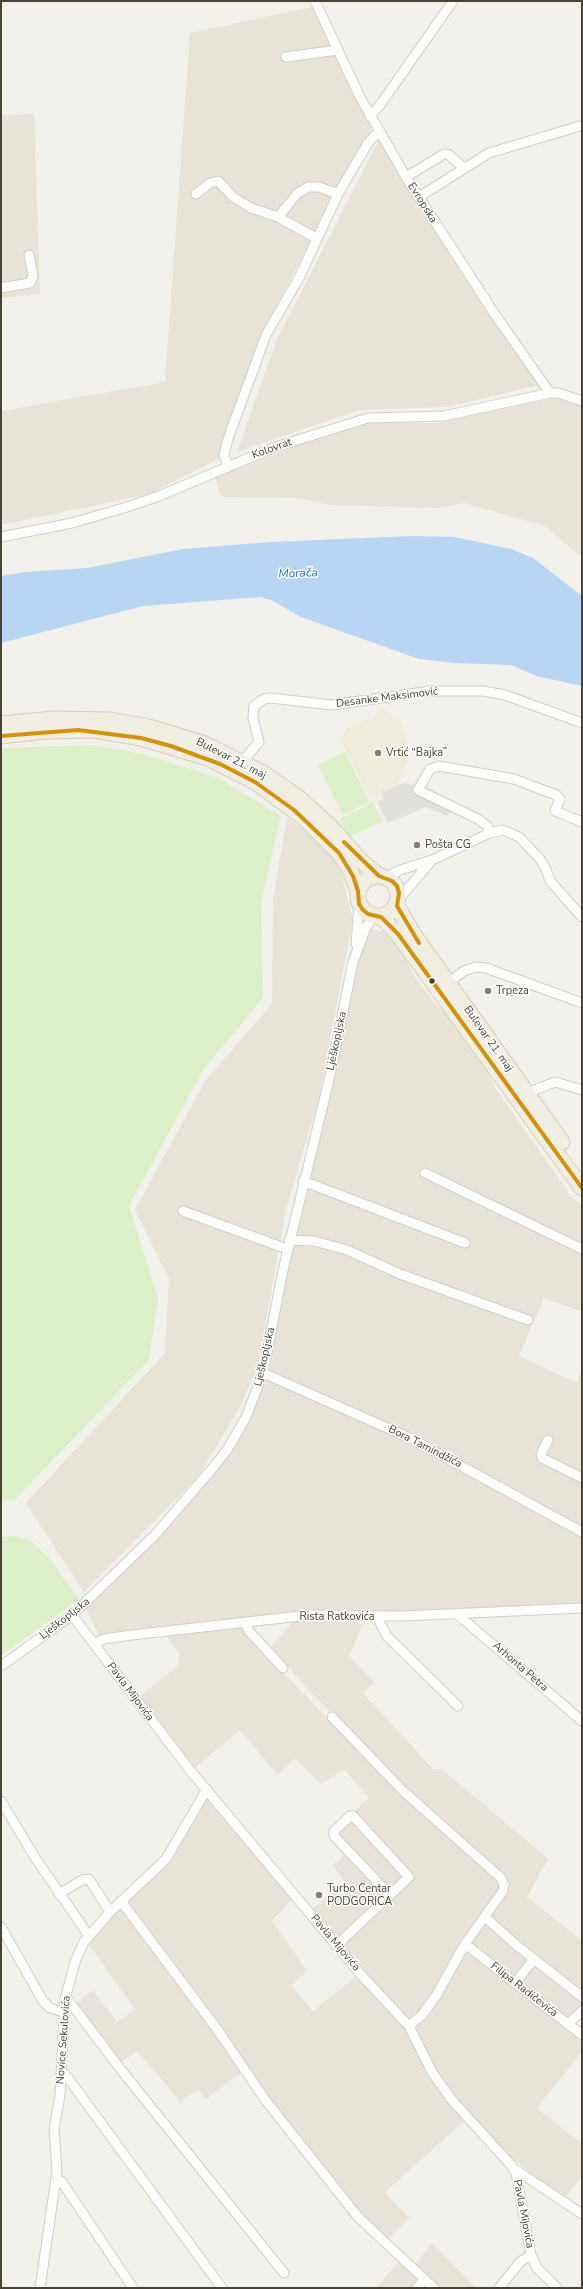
<!DOCTYPE html>
<html>
<head>
<meta charset="utf-8">
<style>
  body { margin:0 }
  #map { position:relative; width:583px; height:2289px; overflow:hidden; background:#f2f1eb; font-family:"Nunito Sans",sans-serif }
  canvas { display:block }
  .frame { position:absolute; inset:0; border:2px solid #494335; pointer-events:none }
</style>
</head>
<body>
<div id="map">
<canvas width="583" height="2289"></canvas>
<div class="frame"></div>
</div>
<script>
const c = document.querySelector('canvas').getContext('2d');
c.lineJoin = 'round';
function fillPath(path, color) {
  c.fillStyle = color;
  c.fill(path, 'evenodd');
}
function poly(rows) {
  const path = new Path2D();
  for (const r of rows) {
    if (r.length === 3) {
      path.moveTo(r[0] + r[2], r[1]);
      path.arc(r[0], r[1], r[2], 0, 2 * Math.PI);
      continue;
    }
    path.moveTo(r[0], r[1]);
    for (let i = 2; i < r.length; i += 2) path.lineTo(r[i], r[i + 1]);
  }
  return path;
}
function trace(path, color, width, dash) {
  c.strokeStyle = color;
  c.lineWidth = width;
  c.lineCap = dash ? 'butt' : 'round';
  c.setLineDash(dash || []);
  c.stroke(path);
}
function drawText(font, color, halo, rows, align = 'center') {
  c.font = font + ' "Nunito Sans",sans-serif';
  c.lineWidth = 3;
  c.setLineDash([]);
  c.textBaseline = 'middle';
  c.strokeStyle = halo;
  c.fillStyle = color;
  for (const [text, x, y, turn = 0] of rows) {
    c.save();
    c.translate(x, y);
    c.rotate((+turn || 0) * Math.PI / 180);
    c.textAlign = isNaN(turn) ? turn : align;
    if (halo) c.strokeText(text, 0, 0);
    c.fillText(text, 0, 0);
    c.restore();
  }
}
const residential = poly([
  [312,7,372,127,262,333,220,458,149,494,1,525,1,411,165,382,190,33],
  [34,114,40,294,1,298,1,115],
  [379,140,476,290,534,370,538,385,448,407,359,410,237,452,277,339],
  [554,398,570,400,582,406,582,556,575,552,545,526,464,503,437,508,331,505,298,498,221,497,215,477,288,449,369,423,438,423],
  [287,817,317,840,340,867,353,920,318,1102,286,1209,258,1367,240,1407,198,1477,84,1592,26,1503,165,1353,169,1279,135,1210,205,1081,272,1004,273,899],
  [368,928,385,932,405,955,413,974,432,1000,449,1017,487,1069,495,1088,573,1199,582,1205,582,1311,544,1298,519,1356,577,1383,582,1367,582,1604,411,1611,286,1613,99,1636,86,1608,130,1565,209,1480,250,1419,268,1369,291,1250,360,948],
  [342,1617,363,1624,349,1656,374,1682,363,1693,433,1769,442,1769,548,1859,527,1897,582,1941,582,2007,563,2027,582,2041,582,2051,537,2108,582,2144,582,2176,564,2199,505,2152,469,2113,435,2068,417,2030,417,2026,440,1998,442,1990,463,1952,489,1915,508,1880,409,1791,313,1695,271,1647,293,1622],
  [240,1625,270,1659,354,1746,499,1881,501,1888,463,1936,426,2006,409,2021,311,1910,345,1882,333,1865,350,1850,332,1831,369,1798,344,1769,321,1784,295,1758,278,1775,240,1730,194,1769,141,1702,142,1694,178,1666,180,1655,165,1634],
  [206,1793,293,1898,272,1921,307,1971,291,1986,313,2011,357,1976,409,2029,466,2119,384,2193,410,2218,387,2240,360,2215,247,2068,206,2099,198,2090,180,2101,137,2051,120,2063,74,2005,93,1990,117,2022,135,2009,89,1945,123,1902,169,1859],
  [432,2243,476,2288,376,2288,399,2262,410,2271]
]);
const education = poly([
  [382,707,402,724,409,749,408,758,398,785,370,798,340,739,348,726,371,718,372,719]
]);
const green = poly([
  [93,745,143,754,218,778,281,816,261,903,263,998,203,1070,129,1206,158,1299,149,1360,13,1501,1,1500,1,748],
  [345,752,369,802,343,815,318,765],
  [373,802,382,821,349,837,340,819],
  [16,1536,30,1540,49,1558,79,1599,1,1656,1,1537]
]);
const parking = poly([
  [404,783,417,785,453,810,447,816,426,807,388,823,377,802,384,799,381,792]
]);
const water = poly([
  [412,536,455,537,511,549,533,558,582,596,582,686,537,676,511,665,456,663,419,659,301,617,271,600,260,597,143,606,1,643,2,576,25,572,87,568,183,549,272,542]
]);
const street = poly([
  [315,1,360,97,406,177,494,313,550,393],
  [286,57,338,50],
  [370,116,380,105,453,1],
  [406,177,444,154,449,155,464,168],
  [196,194,210,183,218,181,233,197,251,208,278,217,297,194,308,187,319,187,338,194],
  [419,197,489,153,580,126],
  [278,217,316,238],
  [1,288,30,283,33,276,29,255],
  [228,467,224,455,228,439,266,335,299,278,338,194,368,143,379,131],
  [1,537,72,523,127,507,159,496,275,447,368,418,444,416,550,393,558,393,582,401],
  [242,762,259,742,253,718,254,706,264,699,271,698,331,705,431,691,483,691,505,695,582,723],
  [490,833,487,826,478,819,418,790,430,769,439,766,514,779,556,795,560,799,555,811,582,822],
  [387,877,400,870,432,860,490,833,503,830,519,837,540,859,546,869,550,881,582,917],
  [399,899,432,860],
  [356,944,359,904],
  [448,983,464,971,476,967,486,968,582,1003],
  [527,1093,555,1082,582,1090],
  [425,1173,582,1249],
  [303,1181,465,1243],
  [183,1211,287,1249],
  [289,1240,314,1241,347,1250,400,1274,528,1320],
  [263,1373,410,1438,582,1532],
  [548,1440,541,1454,542,1458,582,1478],
  [457,1614,582,1721],
  [72,1615,189,1769,363,1977,409,2026,432,2072,451,2099,511,2165,516,2173,531,2255,537,2268,557,2288],
  [377,1617,387,1636,458,1706],
  [245,1623,249,1631,283,1668],
  [94,1644,104,1639,132,1635,309,1615,403,1616,582,1608],
  [1,1666,72,1615,155,1535,211,1470,227,1450,246,1417,263,1373,283,1270,329,1080,353,962,366,927,374,917],
  [332,1717,402,1790,501,1878,504,1885,503,1891,465,1944,436,1996,422,2015,409,2026],
  [1,1801,36,1859,89,1936],
  [59,1894,82,1880,89,1879,110,1912],
  [121,1901,217,2029,266,2101,358,2217,434,2288],
  [485,1917,515,1944,582,1997],
  [1,1927,43,2001,50,2008,64,2012],
  [465,1944,582,2035],
  [337,1945,390,1895,409,1877,353,1816,350,1816,334,1831,334,1836,390,1895],
  [515,1983,534,1959],
  [65,1999,69,2001,122,2071,284,2273],
  [568,2024,582,2011],
  [61,2072,65,2074,222,2288],
  [513,2168,582,2214],
  [56,2179,62,2182,133,2288],
  [40,2288,57,2171,54,2129,60,2095,65,1999,76,1959,84,1942,110,1912,166,1859,207,1789],
  [417,2288,424,2280],
  [499,2288,521,2261,531,2255]
]);
const primary = poly([
  [1,724,54,719,110,720,149,727,205,744,263,773,299,798,330,826,361,861,379,876],
  [1,736,46,731,94,730,141,738,208,758,255,782,304,818,339,853,349,868,358,891],
  [378,896,20],
  [397,906,414,935,562,1142],
  [381,917,398,934,582,1188]
]);
const bus1 = poly([
  [1,736,78,730,141,738,171,746,220,764,255,782,294,810,339,853,353,876,358,891,359,904,363,910,368,914,381,917,398,934,582,1188],
  [344,842,379,876,392,881,397,886,399,893,397,906,419,943]
]);
const markers = [
  [378,753,4,"#848075"],
  [417,845,4,"#848075"],
  [432,981,3.5,"#494335"],
  [488,991,4,"#848075"],
  [319,1895,4,"#848075"]
];
const streetNames = [
  ["Evropska",422,203,58],
  ["Kolovrat",272,449,-20],
  ["Desanke Maksimović",387,698,-7],
  ["Bulevar 21. maj",231,759,27],
  ["Bulevar 21. maj",488,1039,55],
  ["Lješkopljska",337,1041,-78],
  ["Lješkopljska",265,1357,-77],
  ["Bora Tamindžića",425,1447,27],
  ["Rista Ratkovića",337,1617],
  ["Lješkopljska",65,1619,-38],
  ["Arhonta Petra",520,1667,41],
  ["Pavla Mijovića",130,1692,53],
  ["Pavla Mijovića",335,1943,50],
  ["Filipa Radičevića",524,1990,38],
  ["Novice Sekulovića",64,2040,-86],
  ["Pavla Mijovića",523,2214,79]
];
const poiNames = [
  ["Vrtić “Bajka”",386,753],
  ["Pošta CG",425,845],
  ["Trpeza",496,991],
  ["Turbo Centar",327,1889],
  ["PODGORICA",327,1902]
];
const waterNames = [
  ["Morača",298,574,-2]
];
fillPath(residential, '#e7e3d8');
fillPath(education, '#f1eddc');
fillPath(green, '#dcefc9');
fillPath(parking, '#e1e0da');
fillPath(water, '#b8d6f3');
trace(street, '#d0cec8', 11);
trace(primary, '#d6cfb7', 17);
trace(street, '#fdfdfc', 9);
trace(primary, '#f1efe4', 15);
trace(bus1, '#d4920b', 4);
for (const [x, y, r, color] of markers) {
  const dot = new Path2D();
  dot.arc(x, y, r, 0, 2 * Math.PI);
  c.fillStyle = color;
  c.fill(dot);
  trace(dot, '#fff', 1.5);
}
drawText('11px', '#494335', '#fff', streetNames);
drawText('11px', '#494335', '#fff', poiNames, 'left');
drawText('italic 12px', '#2470c0', '#fff', waterNames);
</script>
</body>
</html>
